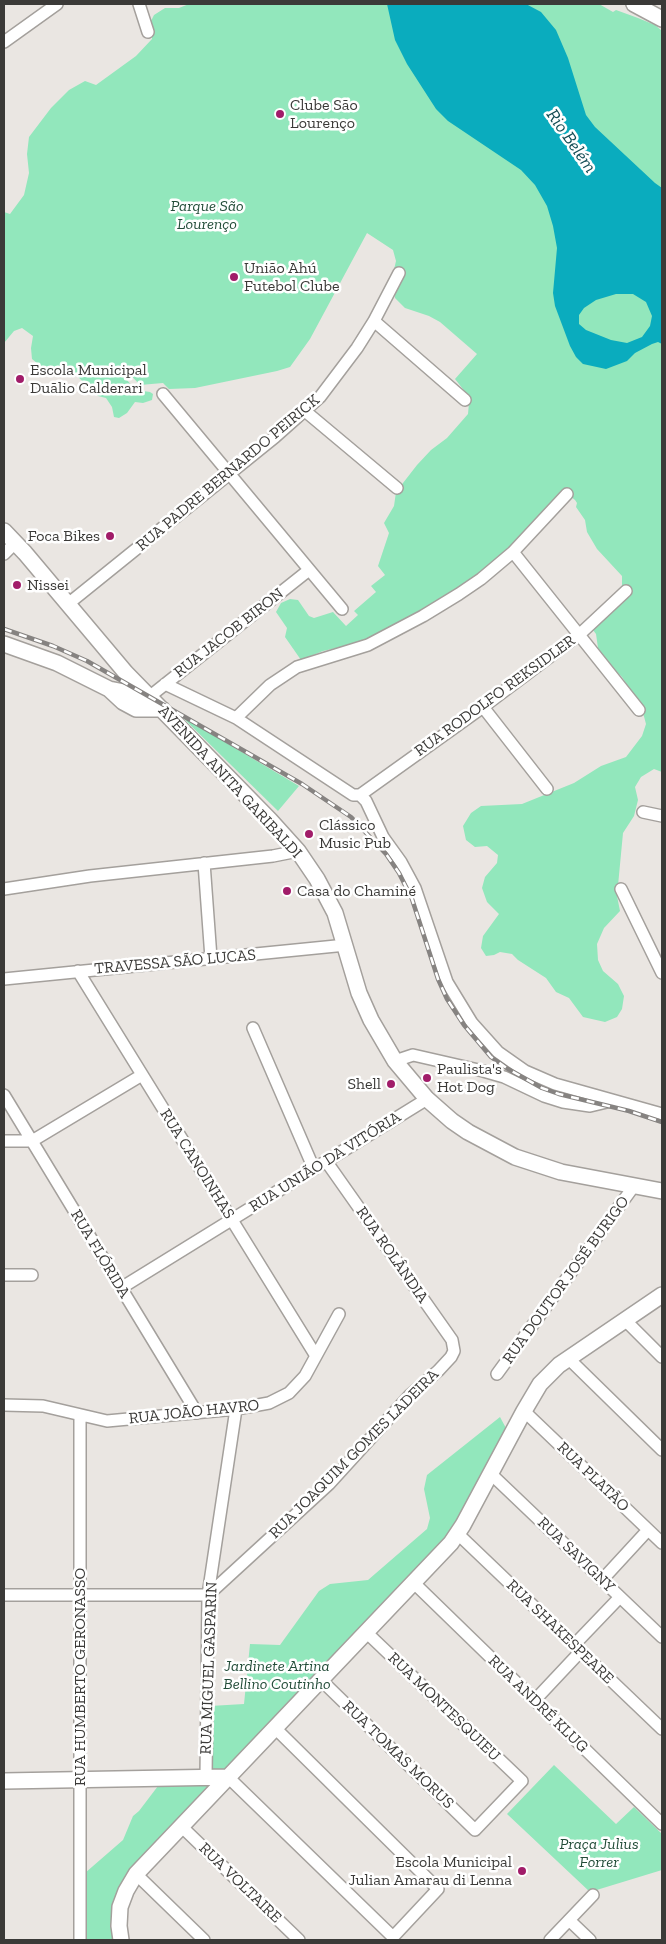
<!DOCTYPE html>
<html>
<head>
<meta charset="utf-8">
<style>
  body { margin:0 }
  #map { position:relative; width:666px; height:1944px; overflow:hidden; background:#eae6e2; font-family:"Zilla Slab",serif }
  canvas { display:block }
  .frame { position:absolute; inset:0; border:5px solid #3b3a38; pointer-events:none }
</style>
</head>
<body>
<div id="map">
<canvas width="666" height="1944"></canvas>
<div class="frame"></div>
</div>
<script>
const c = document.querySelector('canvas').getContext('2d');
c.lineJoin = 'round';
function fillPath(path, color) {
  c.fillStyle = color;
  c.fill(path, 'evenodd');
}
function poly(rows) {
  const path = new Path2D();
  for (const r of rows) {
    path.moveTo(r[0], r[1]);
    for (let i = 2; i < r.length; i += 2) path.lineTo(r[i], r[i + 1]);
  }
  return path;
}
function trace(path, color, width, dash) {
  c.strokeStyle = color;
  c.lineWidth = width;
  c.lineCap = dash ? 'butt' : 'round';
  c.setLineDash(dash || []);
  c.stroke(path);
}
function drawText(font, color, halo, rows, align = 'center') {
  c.font = font + ' "Zilla Slab",serif';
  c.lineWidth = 5;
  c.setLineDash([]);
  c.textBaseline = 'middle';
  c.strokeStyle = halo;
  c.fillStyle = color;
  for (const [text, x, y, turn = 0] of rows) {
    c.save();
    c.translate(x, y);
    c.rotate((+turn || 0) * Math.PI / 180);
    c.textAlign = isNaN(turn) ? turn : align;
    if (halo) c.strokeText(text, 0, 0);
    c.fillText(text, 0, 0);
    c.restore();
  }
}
const green = poly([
  [189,4,599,4,613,12,616,10,638,18,655,25,662,31,662,772,654,769,641,777,635,787,638,800,634,816,623,833,617,896,620,911,604,928,597,944,598,960,603,971,618,984,624,996,622,1009,617,1017,605,1022,583,1017,569,998,556,992,546,978,518,960,512,954,500,952,494,955,486,956,481,948,483,936,499,914,487,902,482,888,485,877,497,863,498,855,487,846,475,847,466,840,463,826,471,813,481,806,522,804,574,783,601,766,626,757,642,736,646,724,642,709,622,677,609,665,598,648,596,634,593,630,608,615,617,601,622,585,622,576,597,549,587,532,585,520,576,507,577,503,575,500,570,496,458,594,375,639,370,637,354,644,323,651,301,660,285,637,287,628,276,612,281,603,290,599,298,600,309,616,314,618,333,612,346,626,358,615,354,611,376,592,371,586,385,575,378,566,389,533,384,523,394,506,396,492,417,465,431,450,447,438,468,414,469,403,466,393,455,379,477,354,440,322,429,316,405,308,395,298,392,278,396,261,393,250,367,233,310,339,290,367,277,371,195,388,169,389,163,383,140,385,122,366,126,379,136,390,150,392,153,394,152,400,143,403,135,402,127,413,119,418,114,417,112,407,106,398,98,396,75,374,62,365,53,372,43,368,32,359,31,348,33,336,22,328,14,331,4,343,4,212,10,214,24,195,29,173,27,154,29,137,51,108,69,90,85,81,96,85,136,56,152,39,150,23,154,15,165,8,179,8],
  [181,716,299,786,278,811],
  [500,1417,507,1430,452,1533,227,1772,210,1773,210,1706,244,1704,250,1644,280,1645,319,1591,330,1584,368,1580,427,1529,430,1518,424,1489,427,1475],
  [554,1765,616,1824,634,1807,662,1834,662,1870,590,1892,507,1814],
  [158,1786,213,1786,142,1860,116,1940,85,1940,85,1873,123,1840,133,1816,139,1811]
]);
const water = poly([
  [387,4,526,4,541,12,556,30,568,58,586,115,595,127,655,183,662,188,662,344,658,342,652,344,635,353,627,361,606,369,583,364,576,357,570,346,555,306,553,293,557,248,553,226,547,206,535,185,521,170,448,121,436,109,407,64,395,40],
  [616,294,633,294,646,302,652,316,650,326,642,337,627,343,611,340,586,330,579,324,579,315,584,308,596,300]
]);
const minor = poly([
  [139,4,148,32],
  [4,42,57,4],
  [374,321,465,400],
  [163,394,342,609],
  [305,411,397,488],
  [513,552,639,710],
  [4,554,15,543],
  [68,604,275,437,320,397,357,348,374,321,399,273],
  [165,684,236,718,353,795,360,795,366,801,383,837,401,862,415,888,447,982,472,1023,498,1052,525,1071,555,1084,662,1114],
  [149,697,309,570],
  [483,707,547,789],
  [236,718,270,685,297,667,368,645,423,616,459,594,481,579,513,552,567,494],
  [360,795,483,707,580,634,626,591],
  [643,812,662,816],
  [204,863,211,958],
  [4,889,90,876,273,856,298,851],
  [621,889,662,973],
  [78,971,316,1356],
  [4,979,346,945],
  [253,1028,314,1169],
  [395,1061,413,1055,483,1071,504,1077,544,1096,563,1102,590,1106,611,1101],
  [4,1095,197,1413],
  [4,1141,32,1141,142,1075],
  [4,1275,32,1275],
  [121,1288,427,1099],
  [625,1320,662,1357],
  [569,1359,662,1450],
  [497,1374,634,1186],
  [4,1405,43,1406,107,1421,236,1409,269,1403,289,1393,305,1376,339,1314],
  [524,1411,662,1543],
  [80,1415,80,1940],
  [490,1473,662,1637],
  [458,1534,662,1729],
  [602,1580,648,1530],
  [414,1583,662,1824],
  [4,1595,208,1595,329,1484,410,1395,438,1371,451,1357,454,1351,452,1340,326,1161],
  [574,1645,620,1597],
  [321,1680,475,1830,522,1781,366,1632],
  [535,1700,581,1651],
  [228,1777,393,1937,438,1889,275,1728],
  [206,1778,208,1595,236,1409],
  [181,1826,299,1940],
  [136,1874,204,1940],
  [569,1920,590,1940],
  [550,1940,593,1895]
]);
const major = poly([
  [634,4,662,19],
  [4,531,25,553,126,673,270,820,298,851,317,879,335,913,359,993,371,1020,395,1061,427,1099,452,1121,468,1132,515,1157,561,1172,662,1191],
  [4,644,57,663,109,689,149,697],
  [109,689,123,702,136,709,162,709],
  [4,1781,228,1777],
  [121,1940,119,1926,120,1907,126,1891,136,1874,451,1543,463,1525,524,1411,540,1384,559,1365,662,1295]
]);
const rail = poly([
  [4,629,53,646,87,661,302,784,351,817,386,854,399,873,412,899,438,979,447,999,464,1025,491,1057,508,1069,542,1088,559,1094,629,1111,662,1122]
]);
const markers = [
  [280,114,5,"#a11c69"],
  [234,277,5,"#a11c69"],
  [20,379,5,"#a11c69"],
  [110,536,5,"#a11c69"],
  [17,585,5,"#a11c69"],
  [309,834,5,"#a11c69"],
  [287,891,5,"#a11c69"],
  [427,1078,5,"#a11c69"],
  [391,1084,5,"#a11c69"],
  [522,1871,5,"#a11c69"]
];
const poiNames = [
  ["Clube São",290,105],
  ["Lourenço",290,123],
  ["União Ahú",244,268],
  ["Futebol Clube",244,286],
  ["Escola Municipal",30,370],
  ["Duãlio Calderari",30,388],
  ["Foca Bikes",100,536,"right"],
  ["Nissei",27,585],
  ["Clássico",319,825],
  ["Music Pub",319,843],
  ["Casa do Chaminé",297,891],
  ["Paulista's",437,1069],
  ["Hot Dog",437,1087],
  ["Shell",381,1084,"right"],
  ["Escola Municipal",512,1862,"right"],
  ["Julian Amarau di Lenna",512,1880,"right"]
];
const parkNames = [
  ["Parque São",207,206],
  ["Lourenço",207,224],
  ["Jardinete Artina",277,1666],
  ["Bellino Coutinho",277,1684],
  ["Praça Julius",599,1844],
  ["Forrer",599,1862]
];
const streetNames = [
  ["RUA PADRE BERNARDO PEIRICK",228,473,-40],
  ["RUA JACOB BIRON",229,633,-38],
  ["RUA RODOLFO REKSIDLER",495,696,-36],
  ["AVENIDA ANITA GARIBALDI",230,782,47],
  ["TRAVESSA SÃO LUCAS",175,962,-5],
  ["RUA UNIÃO DA VITÓRIA",325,1162,-32],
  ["RUA CANOINHAS",197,1164,58],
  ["RUA FLÓRIDA",100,1254,59],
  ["RUA ROLÂNDIA",392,1255,55],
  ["RUA DOUTOR JOSÉ BURIGO",566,1280,-54],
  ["RUA JOÃO HAVRO",194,1412,-6],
  ["RUA JOAQUIM GOMES LADEIRA",354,1454,-45],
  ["RUA PLATÃO",593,1477,44],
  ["RUA SAVIGNY",576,1555,44],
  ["RUA SHAKESPEARE",560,1632,44],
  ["RUA MIGUEL GASPARIN",209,1668,-88],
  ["RUA HUMBERTO GERONASSO",80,1677,-90],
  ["RUA ANDRÉ KLUG",538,1704,44],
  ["RUA MONTESQUIEU",444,1707,44],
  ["RUA TOMAS MORUS",398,1755,44],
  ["RUA VOLTAIRE",240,1883,44]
];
const waterNames = [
  ["Rio Belém",571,141,55]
];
fillPath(green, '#92e7bc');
fillPath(water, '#0aacbe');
trace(minor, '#a4a09c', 14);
trace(major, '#a4a09c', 18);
trace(minor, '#fff', 11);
trace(major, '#fff', 15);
trace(rail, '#868381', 4.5);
trace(rail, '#fff', 2.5, [8]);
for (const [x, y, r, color] of markers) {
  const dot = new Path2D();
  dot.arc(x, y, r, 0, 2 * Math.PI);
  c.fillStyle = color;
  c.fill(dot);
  trace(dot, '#fff', 2);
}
drawText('16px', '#3b3a38', '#fff', poiNames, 'left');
drawText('italic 16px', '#234d39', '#fff', parkNames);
drawText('16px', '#3b3a38', '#fff', streetNames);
drawText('italic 18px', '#134c54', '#fff', waterNames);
</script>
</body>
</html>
